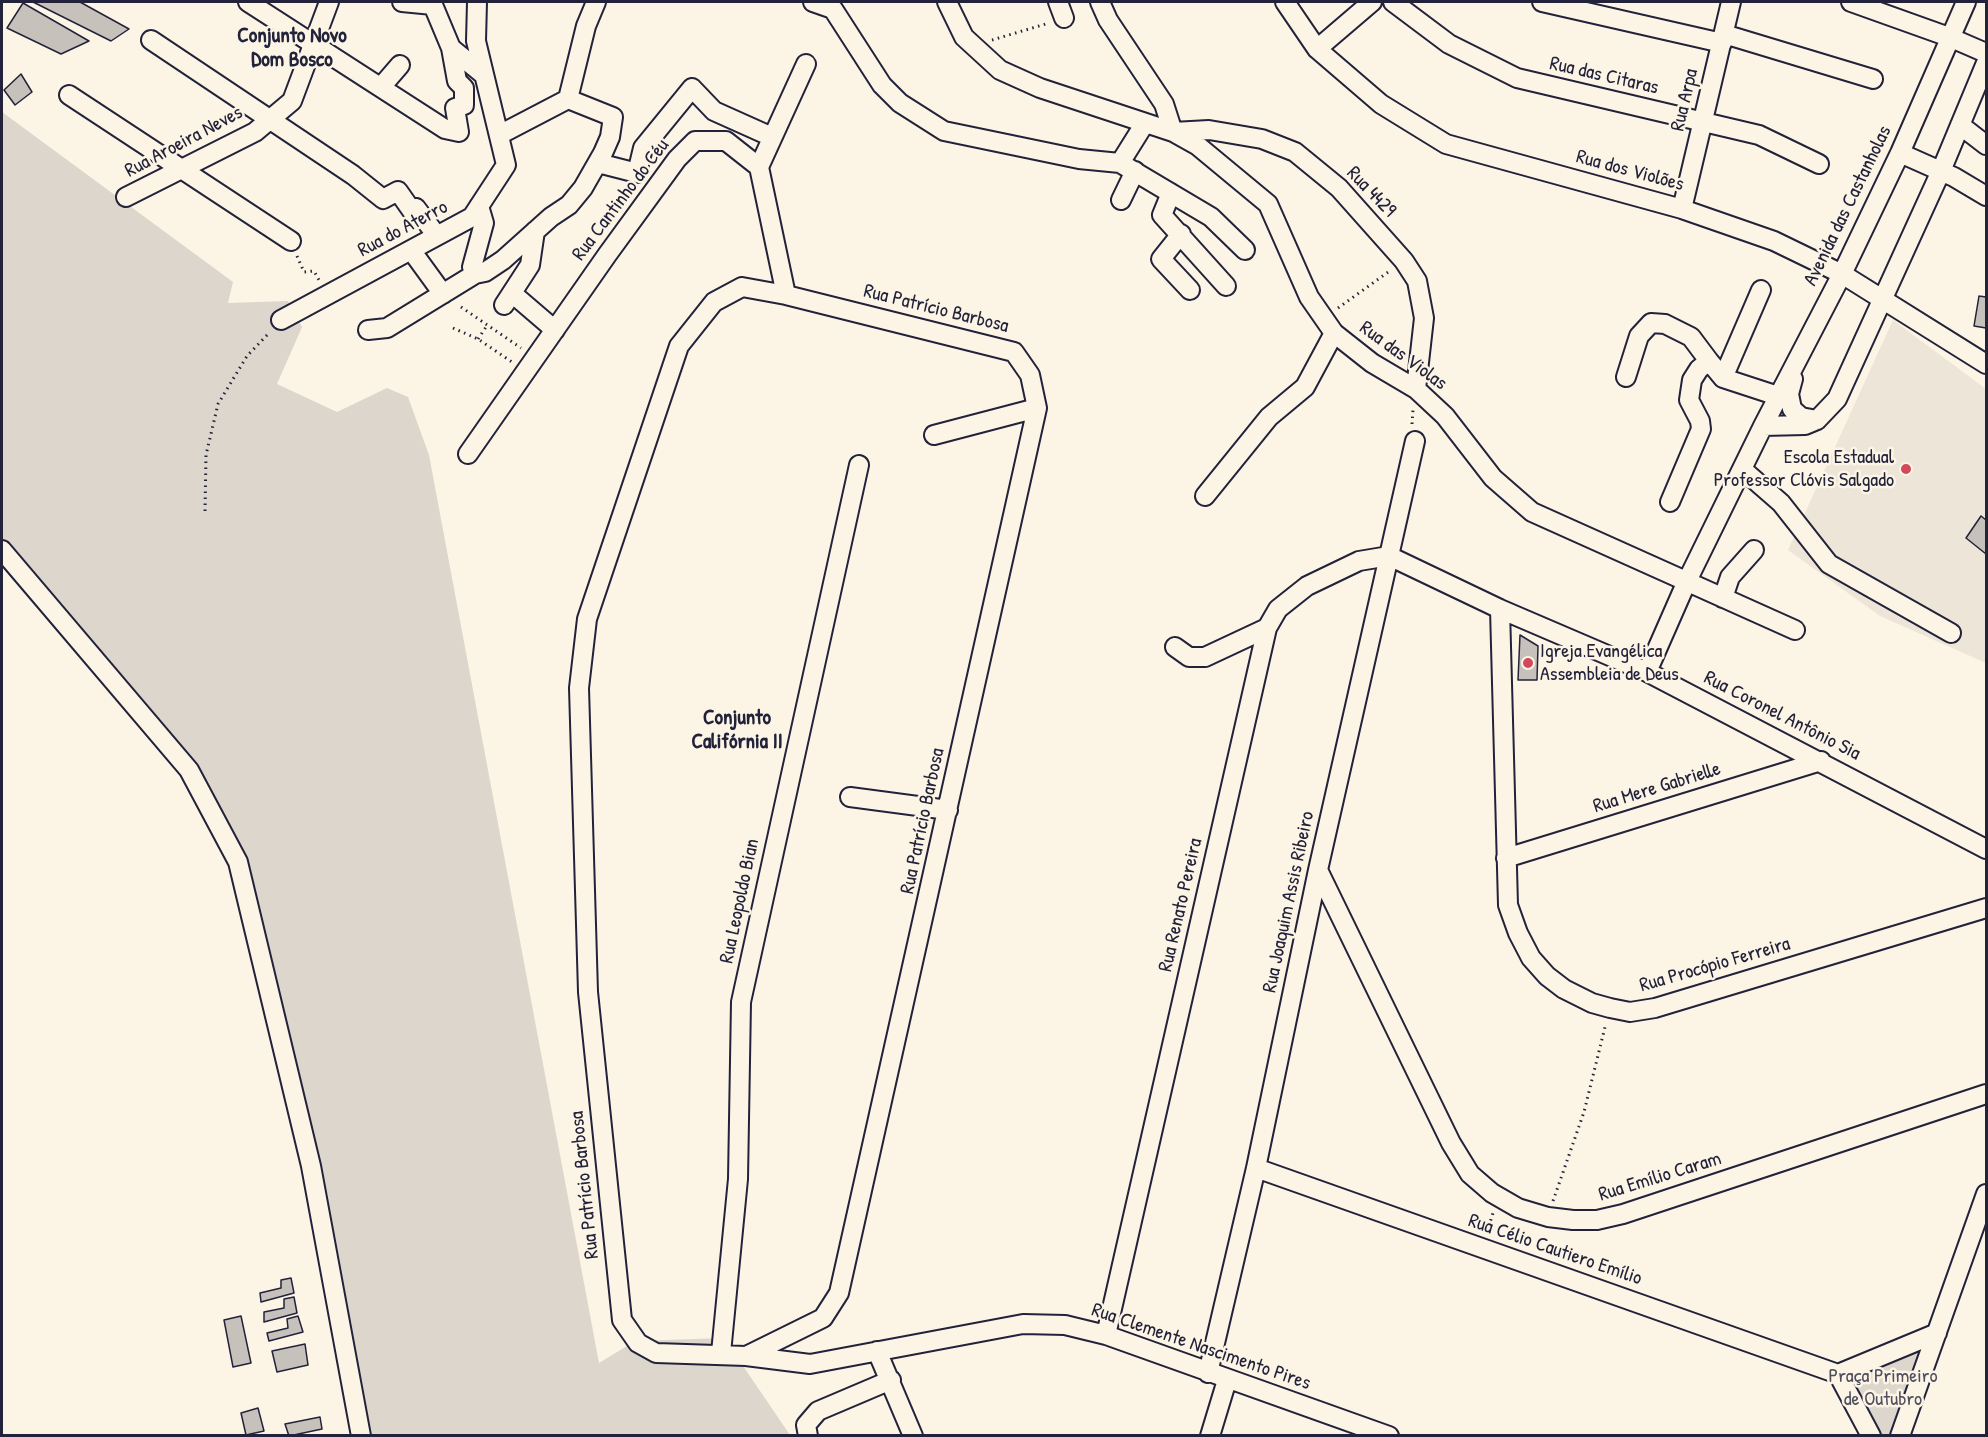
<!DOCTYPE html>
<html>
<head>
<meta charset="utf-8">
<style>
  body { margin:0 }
  #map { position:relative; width:1988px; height:1437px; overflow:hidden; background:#fcf5e5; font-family:"Patrick Hand",sans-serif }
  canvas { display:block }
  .frame { position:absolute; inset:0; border:3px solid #22223b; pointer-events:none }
</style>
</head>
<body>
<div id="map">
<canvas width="1988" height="1437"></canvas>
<div class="frame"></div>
</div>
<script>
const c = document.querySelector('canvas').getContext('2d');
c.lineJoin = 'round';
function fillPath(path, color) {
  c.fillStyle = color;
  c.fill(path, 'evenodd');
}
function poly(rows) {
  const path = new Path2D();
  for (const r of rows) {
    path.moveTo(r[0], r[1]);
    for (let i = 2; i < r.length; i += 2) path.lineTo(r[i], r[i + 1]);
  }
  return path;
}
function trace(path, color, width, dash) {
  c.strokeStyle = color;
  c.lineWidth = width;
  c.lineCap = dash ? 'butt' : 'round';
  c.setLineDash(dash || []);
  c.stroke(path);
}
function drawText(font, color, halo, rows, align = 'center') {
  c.font = font + ' "Patrick Hand",sans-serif';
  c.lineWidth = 5;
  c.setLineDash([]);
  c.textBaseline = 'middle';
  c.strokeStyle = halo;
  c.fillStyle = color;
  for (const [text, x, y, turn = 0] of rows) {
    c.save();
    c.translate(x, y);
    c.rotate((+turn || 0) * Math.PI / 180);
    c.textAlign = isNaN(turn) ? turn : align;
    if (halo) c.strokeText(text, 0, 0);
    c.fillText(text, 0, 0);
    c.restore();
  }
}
const built = poly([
  [1893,320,1986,389,1986,663,1880,616,1788,550]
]);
const green = poly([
  [2,112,233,282,228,303,288,301,302,327,277,384,337,412,387,388,408,397,429,455,599,1363,635,1341,724,1338,790,1435,363,1435,240,862,191,769,2,549],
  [1927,1344,1893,1435,1878,1435,1848,1375]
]);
const building = poly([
  [33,2,80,2,129,29,111,41,33,2],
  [23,3,89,41,61,54,7,28,23,3],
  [21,74,32,92,15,105,4,90,21,74],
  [1979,296,1986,297,1986,328,1974,326,1979,296],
  [1981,516,1986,520,1986,554,1966,538,1981,516],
  [1520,635,1538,646,1537,680,1518,680,1520,635],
  [291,1278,294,1293,261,1302,260,1293,281,1288,281,1280,291,1278],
  [294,1297,297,1313,264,1322,264,1312,284,1308,284,1299,294,1297],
  [241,1316,251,1363,233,1367,224,1320,241,1316],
  [298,1316,303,1332,269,1341,267,1333,288,1328,287,1319,298,1316],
  [305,1344,308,1365,277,1372,272,1351,305,1344],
  [258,1408,264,1431,246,1435,241,1413,258,1408],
  [320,1417,322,1429,289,1436,285,1424,320,1417]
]);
const path = poly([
  [992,40,1049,23],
  [297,256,304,272,314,271,319,280],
  [461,307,521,348],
  [1338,308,1391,270],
  [453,328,478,339,512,362],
  [478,339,488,324],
  [1412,424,1413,410],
  [205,511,206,455,218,404,247,356,269,333],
  [1553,1201,1584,1112,1606,1023],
  [1487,1232,1493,1213]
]);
const minor = poly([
  [248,2,445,129,459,132,455,108,464,105,464,88,457,81,451,48],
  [402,2,433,5,451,48,484,75],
  [813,2,833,9,882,85,900,103,944,131,1079,159,1120,163,1145,123],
  [947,2,964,37,1000,70,1040,88,1173,132,1198,146,1268,204,1309,297,1334,333,1372,363,1416,389,1445,416,1493,478,1532,512,1795,630],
  [1058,2,1064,18],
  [1100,2,1108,20,1164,104,1173,132,1209,130,1262,139,1295,152,1339,188,1404,261,1417,281,1424,318,1416,389],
  [1285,2,1317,49,1381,104,1446,144,1682,209,1774,241,1842,274,1986,364],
  [1393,2,1449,44,1517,78,1759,135,1819,164],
  [1542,2,1722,43],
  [1851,2,1949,37,1986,53],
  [1724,34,1873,79],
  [151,40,353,175,383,199,398,191,412,211,416,208,437,236],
  [1317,49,1372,2],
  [381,87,400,65],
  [69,95,291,241],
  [1960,125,1986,145],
  [499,135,568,99,586,26,596,2],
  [1900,153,1954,177,1986,196],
  [598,163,637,173,643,148,692,88,714,111,772,137],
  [1120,163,1211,217,1245,250],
  [759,167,806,64],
  [1171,193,1162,215,1226,286],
  [126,197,255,132,292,101,329,2],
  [1121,200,1135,171],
  [479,206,484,223,472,267,475,274,485,272,503,260,551,217,569,205,583,188,603,153,610,137,613,117,568,99],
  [1682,209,1731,2],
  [1181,234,1161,259,1190,290],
  [411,250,443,294],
  [742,287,786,295,1014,352,1030,375,1037,408,839,1293,823,1318,746,1356,656,1353,638,1343,622,1320,588,992,579,688,587,619,679,346,714,302,742,287],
  [513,294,555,330],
  [504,305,530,265,535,231],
  [281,320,472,217,506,165,476,41,477,2],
  [368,330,387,328,475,274],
  [1626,377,1639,336,1651,323,1665,324,1691,337,1709,361],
  [1723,378,1761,290],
  [1793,379,1789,394,1792,409,1801,417,1817,420],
  [1763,426,1805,425,1817,420,1837,399,1941,171,1986,63],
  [934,435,1037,408],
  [468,454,607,255,677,159,695,141,726,141,759,167,786,295],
  [1742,469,1781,503,1829,564,1951,633],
  [1205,496,1269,417,1305,387,1334,333],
  [1670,502,1701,429,1700,421,1689,400,1692,380,1699,369,1709,361,1723,378,1778,396],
  [2,550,189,770,238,862,311,1166,361,1436],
  [1723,598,1730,577,1754,550],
  [1500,609,1508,905,1518,933,1531,958,1547,976,1564,989,1592,1003,1610,1008,1630,1012,1655,1008,1986,908],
  [1175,647,1189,657,1205,657,1267,628],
  [1647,672,1687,581,1763,426,1842,274,1900,153,1966,2],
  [850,797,948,810],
  [1506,858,1821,761],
  [1318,870,1451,1143,1470,1174,1492,1193,1518,1208,1548,1217,1573,1220,1597,1220,1623,1214,1986,1094],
  [1256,1168,1838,1374,1937,1333],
  [1106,1335,1267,628,1278,609,1307,586,1359,561,1389,556,1500,609,1647,672,1986,849],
  [877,1351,913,1436],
  [721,1353,738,1179,741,1002,859,465],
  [746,1356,810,1364,1023,1324,1065,1325,1106,1335,1389,1436],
  [1208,1373,1256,1168,1318,870,1415,441],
  [1838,1374,1871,1436],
  [808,1436,806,1425,818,1411,891,1380],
  [1210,1436,1227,1380],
  [1900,1436,1986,1194]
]);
const markers = [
  [1906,469,6,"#d1495b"],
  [1528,663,6,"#d1495b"]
];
const streetNames = [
  ["Rua das Citaras",1604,76,13],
  ["Rua Arpa",1685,100,-77],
  ["Rua Aroeira Neves",184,142,-28],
  ["Rua dos Violões",1630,171,15],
  ["Rua 4429",1371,192,46],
  ["Rua Cantinho do Céu",621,200,-53],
  ["Avenida das Castanholas",1848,206,-64],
  ["Rua do Aterro",403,229,-28],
  ["Rua Patrício Barbosa",936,309,14],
  ["Rua das Violas",1403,356,36],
  ["Rua Coronel Antônio Sia",1782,716,27],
  ["Rua Mere Gabrielle",1657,788,-17],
  ["Rua Patrício Barbosa",923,821,-78],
  ["Rua Leopoldo Bian",740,901,-78],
  ["Rua Joaquim Assis Ribeiro",1289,902,-78],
  ["Rua Renato Pereira",1181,905,-77],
  ["Rua Procópio Ferreira",1715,965,-16],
  ["Rua Emílio Caram",1660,1177,-17],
  ["Rua Patrício Barbosa",585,1185,-96],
  ["Rua Célio Cautiero Emílio",1555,1250,19],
  ["Rua Clemente Nascimento Pires",1201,1347,19]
];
const poiNames = [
  ["Escola Estadual",1894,458],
  ["Professor Clóvis Salgado",1894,481],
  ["Igreja Evangélica",1540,652,"left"],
  ["Assembleia de Deus",1540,675,"left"]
];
const parkNames = [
  ["Praça Primeiro",1883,1377],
  ["de Outubro",1883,1400]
];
const neighbourhoodNames = [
  ["Conjunto Novo",292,36],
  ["Dom Bosco",292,60],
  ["Conjunto",737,718],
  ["Califórnia II",737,742]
];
fillPath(built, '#ece5d8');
fillPath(green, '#dcd6cc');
fillPath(building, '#c6c1bb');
trace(building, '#22223b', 1.5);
trace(minor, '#22223b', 22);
trace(path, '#22223b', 3, [1.5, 4.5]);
trace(minor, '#fcf5e5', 18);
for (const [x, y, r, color] of markers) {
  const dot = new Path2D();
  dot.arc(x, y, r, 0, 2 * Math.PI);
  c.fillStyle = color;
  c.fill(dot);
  trace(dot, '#fcf5e5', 2);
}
drawText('20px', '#22223b', '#fcf5e5', streetNames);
drawText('20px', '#22223b', '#fcf5e5', poiNames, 'right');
drawText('20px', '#504f5f', '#fcf5e5', parkNames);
drawText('bold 21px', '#22223b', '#fcf5e5', neighbourhoodNames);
</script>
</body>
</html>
